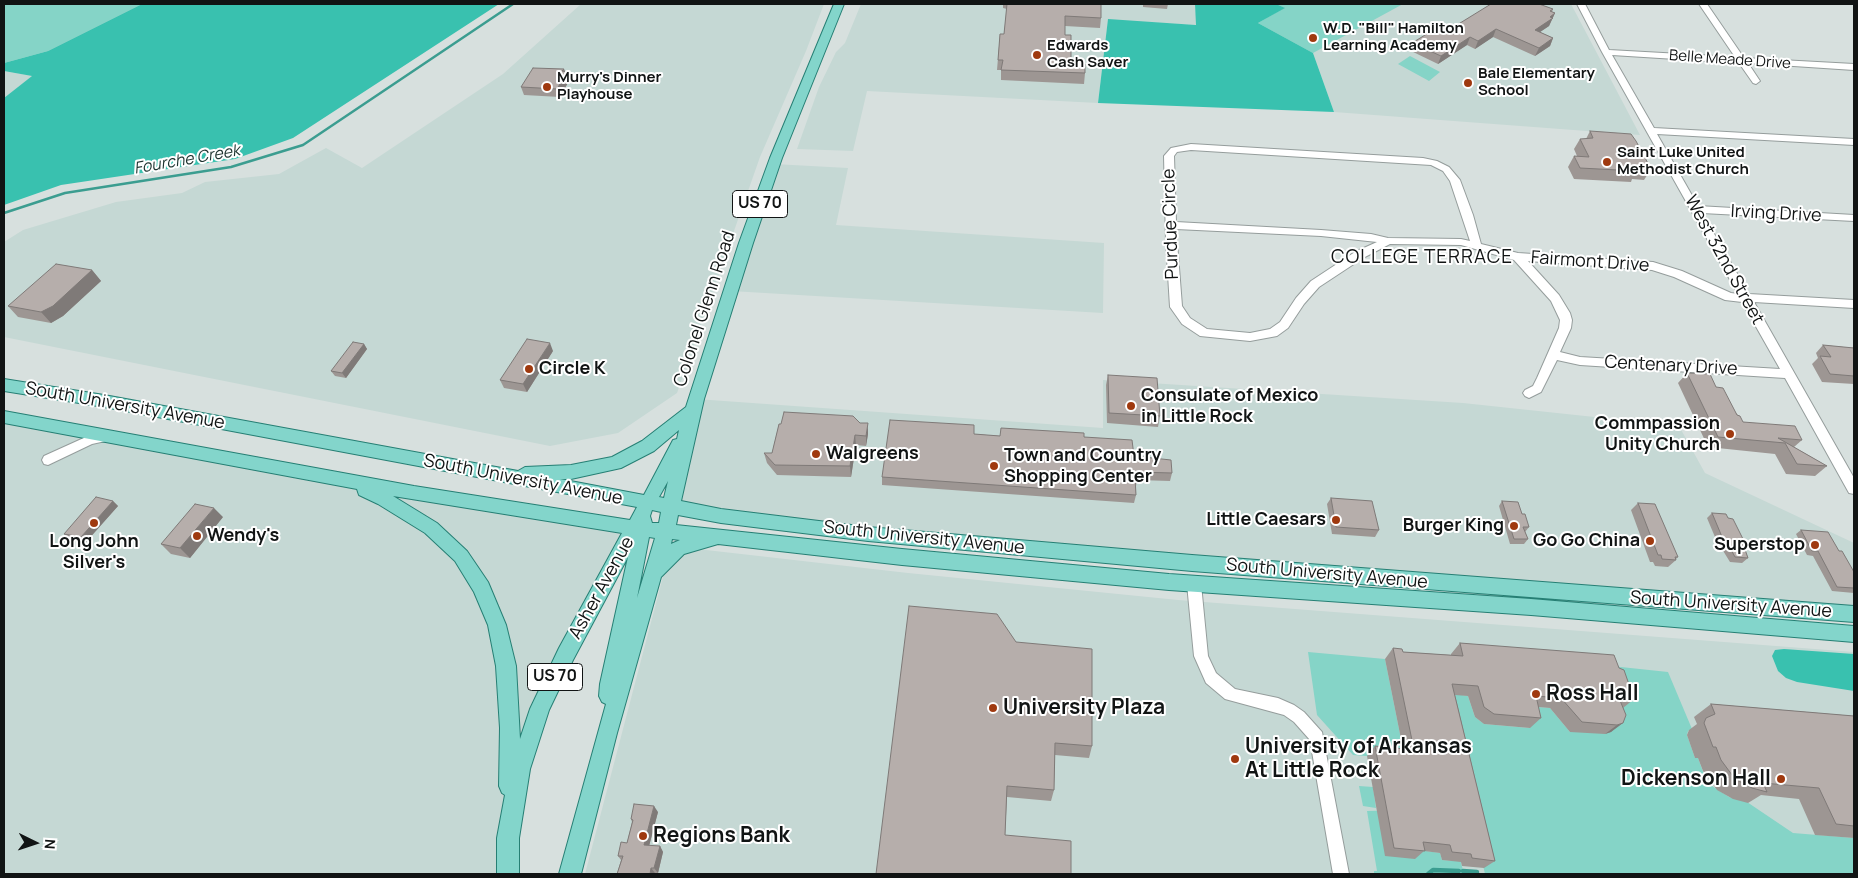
<!DOCTYPE html>
<html>
<head>
<meta charset="utf-8">
<style>
  body { margin:0 }
  #map { position:relative; width:1858px; height:878px; overflow:hidden; background:#d7e0de; font-family:Manrope,sans-serif }
  canvas { display:block }
  .frame { position:absolute; inset:0; border:5px solid #111414; pointer-events:none }
  .north { position:absolute; left:10px; top:818px; width:50px; height:50px; -webkit-text-stroke:4px #fff; paint-order:stroke; rotate:94deg; font-size:14px; font-weight:700; line-height:20px; text-align:center; color:#111414 }
  .north::after { content:''; display:block; margin:auto; width:18px; height:22px; background:#111414; clip-path:polygon(50% 0,100% 100%,50% 72%,0 100%) }
</style>
</head>
<body>
<div id="map">
<canvas width="1858" height="878"></canvas>
<div class="frame"></div>
<div class="north">N</div>
</div>
<script>
const c = document.querySelector('canvas').getContext('2d');
c.lineJoin = 'round';
function fillPath(path, color) {
  c.fillStyle = color;
  c.fill(path, 'evenodd');
}
function poly(rows) {
  const path = new Path2D();
  for (const r of rows) {
    path.moveTo(r[0], r[1]);
    for (let i = 2; i < r.length; i += 2) path.lineTo(r[i], r[i + 1]);
  }
  return path;
}
function trace(path, color, width, dash) {
  c.strokeStyle = color;
  c.lineWidth = width;
  c.lineCap = dash ? 'butt' : 'round';
  c.setLineDash(dash || []);
  c.stroke(path);
}
function drawText(font, color, halo, rows, align = 'center') {
  c.font = font + ' Manrope,sans-serif';
  c.lineWidth = 4;
  c.setLineDash([]);
  c.textBaseline = 'middle';
  c.strokeStyle = halo;
  c.fillStyle = color;
  for (const [text, x, y, turn = 0] of rows) {
    c.save();
    c.translate(x, y);
    c.rotate((+turn || 0) * Math.PI / 180);
    c.textAlign = isNaN(turn) ? turn : align;
    if (halo) c.strokeText(text, 0, 0);
    c.fillText(text, 0, 0);
    c.restore();
  }
}
const built = poly([
  [581,4,824,4,806,51,760,157,677,393,618,433,550,446,4,337,4,242,23,230,116,202,182,193,205,182,279,174,326,148,362,168,503,74],
  [861,4,1195,4,1197,25,1108,20,1098,103,867,91,853,151,797,149,819,87,836,52,845,43],
  [1276,4,1571,4,1640,135,1334,112,1313,53,1258,23,1284,8],
  [4,71,33,76,4,98],
  [774,164,848,168,836,225,1104,243,1103,313,731,291],
  [1103,380,1463,403,1679,426,1705,473,1854,543,1854,614,1192,563,671,508,696,399,1103,428],
  [4,415,635,528,520,769,511,874,4,874],
  [671,546,908,573,1178,600,1854,652,1854,874,585,874]
]);
const green = poly([
  [4,4,142,4,48,51,4,63],
  [1276,4,1403,4,1313,53,1258,23,1284,8],
  [1410,56,1440,72,1429,81,1398,64],
  [1308,652,1385,659,1405,759,1353,755,1317,715],
  [1602,665,1668,672,1692,729,1688,731,1687,735,1695,758,1698,758,1705,777,1712,786,1729,797,1747,802,1793,833,1854,838,1854,874,1485,874,1443,692,1468,696,1475,717,1484,724,1529,728,1537,707,1550,708,1570,732],
  [1359,786,1373,787,1376,808,1363,806],
  [1406,810,1426,851,1440,853,1442,860,1454,861,1459,855,1464,874,1374,874,1374,871,1377,871,1367,811]
]);
const forest = poly([
  [142,4,499,4,293,138,235,159,61,185,4,205,4,98,32,76,4,71,4,63,48,51],
  [1195,4,1276,4,1285,8,1258,23,1313,53,1334,112,1098,103,1108,19,1196,25],
  [1784,649,1854,654,1854,691,1797,682,1786,678,1778,671,1772,656,1775,650]
]);
const streamFar1 = poly([
  [4,213,65,193,231,167,303,145,513,4]
]);
const stream = poly([
  [1463,871,1477,872],
  [1428,874,1433,870,1459,871]
]);
const minor = poly([
  [1577,4,1585,4,1609,50,1735,57,1699,4,1707,4,1744,58,1854,64,1854,70,1748,63,1760,81,1756,84,1753,83,1739,63,1612,55,1654,128,1854,139,1854,145,1657,134,1698,206,1854,215,1854,221,1702,213,1749,294,1854,300,1854,308,1754,302,1854,478,1854,494,1849,493,1785,378,1580,365,1557,360,1541,392,1529,398,1525,396,1523,393,1525,390,1533,386,1537,378,1559,328,1560,320,1551,301,1514,260,1461,245,1390,244,1363,258,1319,287,1304,304,1288,328,1277,336,1250,341,1200,336,1182,324,1170,307,1166,242,1164,156,1171,148,1191,144,1423,158,1437,161,1449,167,1460,180,1473,215,1481,244,1518,253,1653,262,1682,271,1731,293,1738,294,1602,52,1577,4],
  [1191,150,1431,165,1443,171,1450,181,1470,241,1461,239,1388,238,1371,234,1321,230,1176,222,1174,156,1177,152,1191,150],
  [1176,229,1321,236,1377,242,1355,252,1311,281,1296,298,1280,322,1270,329,1250,333,1207,329,1190,318,1182,306,1176,229],
  [1528,261,1652,270,1674,277,1725,300,1742,302,1780,369,1580,357,1560,352,1571,328,1572,320,1570,313,1559,295,1528,261],
  [106,432,110,434,112,437,110,440,92,444,48,465,44,464,42,460,44,456,86,437,106,432],
  [1194,578,1199,580,1201,584,1208,656,1216,673,1235,689,1278,698,1294,705,1304,712,1322,732,1349,874,1333,874,1310,740,1294,722,1284,715,1225,699,1206,683,1194,656,1187,584,1189,580,1194,578]
]);
const major = poly([
  [834,4,844,4,782,158,753,243,704,399,681,501,721,509,868,527,1192,555,1854,606,1854,622,1192,571,868,541,721,523,678,515,676,525,902,549,1169,574,1531,599,1854,626,1854,642,1531,615,1169,590,902,565,718,544,684,554,661,577,617,733,581,874,559,874,606,704,602,702,599,696,600,684,628,557,573,660,549,710,530,769,519,838,519,874,497,874,497,838,505,795,502,793,499,786,500,728,496,666,488,625,474,592,455,561,425,533,378,504,359,495,357,489,4,423,4,411,414,486,630,520,637,507,104,407,4,391,4,379,104,395,518,471,525,467,571,465,612,457,642,441,686,407,739,243,770,158,834,4],
  [679,430,677,439,673,440,644,495,560,479,571,479,621,468,654,451,679,430],
  [668,481,664,498,659,497,668,481],
  [393,496,622,533,559,648,530,709,520,739,516,666,506,625,488,582,467,551,437,523,393,496],
  [652,510,661,512,659,523,652,523,650,516,652,510],
  [649,537,655,538,637,598,649,537],
  [672,539,680,540,671,544,672,539]
]);
const wall = poly([
  [1003,4,1101,4,1101,18,1100,28,1065,26,1065,35,1071,64,1085,73,1084,84,1001,80,1001,70,997,70,1000,34,1004,34,1007,9,1003,8],
  [1143,4,1168,4,1167,9,1143,7],
  [1553,9,1552,12,1555,13,1549,26,1540,32,1553,38,1550,46,1535,56,1493,37,1475,49,1467,45,1438,64,1409,50,1412,43,1452,28],
  [564,69,570,79,560,97,524,95,521,87],
  [1590,131,1651,169,1644,180,1632,179,1631,182,1574,179,1568,167,1574,156,1577,156,1574,149,1580,139,1586,139],
  [92,270,101,281,63,316,51,323,18,317,8,306],
  [364,344,367,349,346,378,335,376,331,371],
  [1823,345,1854,348,1854,384,1822,382,1812,364,1818,358,1816,353],
  [553,351,527,392,504,388,500,380],
  [1687,373,1716,387,1743,422,1802,440,1794,447,1827,466,1815,476,1786,474,1775,454,1708,447,1678,383],
  [1108,375,1160,416,1158,427,1107,423,1106,385],
  [779,424,868,434,866,446,856,445,851,477,777,475,767,463,764,453,772,453],
  [974,434,1000,436,1084,437,1134,456,1172,473,1170,481,1137,480,1136,486,1136,495,1134,503,882,485,882,477],
  [1331,498,1379,530,1375,537,1332,534,1327,504],
  [113,501,118,506,86,542,70,539,64,534],
  [1502,501,1522,514,1529,527,1525,532,1528,539,1524,544,1510,544,1499,506],
  [1638,503,1678,557,1676,559,1676,560,1668,567,1655,566,1653,562,1650,562,1631,510],
  [1712,513,1728,518,1746,545,1744,546,1748,558,1742,563,1730,562,1722,549,1720,549,1707,518],
  [223,517,190,558,171,554,161,544],
  [1801,530,1839,551,1854,572,1854,593,1832,591,1813,556,1807,555,1796,534],
  [1016,642,1092,746,1089,758,1055,755,1054,790,1051,801,1007,797,1005,835,876,874],
  [1460,643,1619,668,1634,699,1623,708,1626,715,1611,732,1605,734,1570,732,1550,708,1538,707,1541,718,1530,728,1484,724,1475,717,1468,696,1455,695,1495,861,1484,868,1462,866,1461,862,1442,860,1440,853,1424,851,1415,859,1385,856,1367,756,1375,746,1403,749,1385,659,1393,648,1403,652,1451,655,1451,654],
  [1711,704,1854,716,1854,838,1815,835,1799,799,1761,795,1748,803,1733,799,1717,790,1703,771,1698,758,1695,758,1687,735,1689,730,1697,724,1694,717],
  [658,812,649,846,660,846,663,852,658,873,655,873,654,874,617,874,621,860,618,856,627,843,632,822,631,819]
]);
const shadedWall = poly([
  [1555,13,1549,26,1531,38,1535,30,1550,17],
  [1496,29,1493,37,1475,49,1478,41],
  [1470,37,1467,45,1438,64,1441,56],
  [1553,38,1550,46,1535,56,1539,48],
  [564,69,565,75,567,72,570,79,560,97,557,89],
  [92,270,101,281,63,316,51,323,41,312],
  [550,343,553,351,527,392,523,384],
  [364,344,367,349,346,378,342,373],
  [868,423,868,434,866,446,866,436],
  [855,435,856,445,851,477,850,466],
  [113,501,118,506,86,542,81,537],
  [214,508,223,517,190,558,180,548],
  [1623,723,1611,732,1605,734,1617,725],
  [654,806,658,812,648,850,644,845],
  [660,846,663,852,658,873,654,868],
  [651,868,655,873,654,874,650,874]
]);
const building = poly([
  [1007,4,1101,4,1101,18,1065,16,1065,35,1071,35,1071,64,1085,64,1085,73,1001,70,1003,60,998,60,1000,34,1004,34,1007,4],
  [1491,4,1539,4,1553,9,1550,11,1555,13,1550,17,1553,18,1535,30,1553,38,1539,48,1496,29,1478,41,1470,37,1441,56,1412,43,1443,24,1452,28,1491,4],
  [533,68,564,69,562,71,567,72,557,89,521,87,533,68],
  [1590,131,1631,134,1636,141,1651,169,1636,168,1637,171,1580,168,1574,156,1589,157,1580,139,1593,138,1590,131],
  [56,264,92,270,53,306,41,312,8,306,56,264],
  [527,339,550,343,523,384,500,380,527,339],
  [353,342,364,344,342,373,331,371,353,342],
  [1823,345,1854,348,1854,376,1830,374,1820,356,1831,357,1823,345],
  [1687,373,1710,374,1716,387,1723,388,1737,415,1740,416,1743,422,1795,426,1802,440,1778,438,1827,466,1797,464,1785,443,1718,437,1687,373],
  [1108,375,1157,378,1160,416,1109,413,1108,375],
  [784,412,853,416,860,423,868,423,866,436,855,435,850,466,775,465,764,453,772,453,779,424,781,424,784,412],
  [890,420,974,425,974,434,1000,436,1001,428,1084,433,1084,437,1132,440,1134,456,1171,460,1172,473,1137,472,1138,478,1135,478,1136,495,882,477,890,420],
  [96,497,113,501,81,537,64,534,96,497],
  [1331,498,1372,501,1379,530,1336,527,1331,498],
  [1502,501,1518,502,1522,514,1525,514,1529,527,1523,527,1528,539,1514,539,1502,501],
  [1638,503,1655,504,1678,557,1675,557,1676,560,1662,559,1661,555,1658,555,1638,503],
  [195,504,214,508,180,548,161,544,195,504],
  [1712,513,1726,514,1728,518,1733,519,1746,545,1743,544,1748,558,1735,557,1728,544,1725,544,1712,513],
  [1801,530,1828,532,1839,551,1842,551,1854,572,1854,588,1837,587,1818,551,1812,551,1801,530],
  [909,606,997,614,1016,642,1092,649,1092,746,1055,743,1054,790,1007,786,1005,835,1071,841,1071,874,876,874,909,606],
  [1460,643,1614,655,1619,668,1624,670,1634,699,1619,698,1626,715,1623,723,1617,725,1582,722,1561,698,1536,696,1541,718,1494,714,1484,707,1478,686,1452,684,1495,861,1472,858,1471,854,1452,852,1450,845,1423,842,1425,851,1394,848,1375,746,1414,750,1393,648,1402,649,1403,652,1463,656,1460,643],
  [1711,704,1854,716,1854,826,1836,824,1819,788,1763,783,1767,792,1752,788,1735,779,1721,760,1716,747,1713,747,1704,723,1706,718,1715,714,1711,704],
  [634,804,654,806,644,845,660,846,654,868,651,868,650,874,617,874,623,856,618,856,621,842,627,843,633,820,631,819,634,804]
]);
const markers = [
  [1313,38,5,"#9f390f"],
  [1037,55,5,"#9f390f"],
  [1468,83,5,"#9f390f"],
  [547,87,5,"#9f390f"],
  [1607,162,5,"#9f390f"],
  [529,369,5,"#9f390f"],
  [1131,406,5,"#9f390f"],
  [1730,434,5,"#9f390f"],
  [816,454,5,"#9f390f"],
  [994,466,5,"#9f390f"],
  [1336,520,5,"#9f390f"],
  [94,523,5,"#9f390f"],
  [1514,526,5,"#9f390f"],
  [197,536,5,"#9f390f"],
  [1650,541,5,"#9f390f"],
  [1815,545,5,"#9f390f"],
  [1536,694,5,"#9f390f"],
  [993,708,5,"#9f390f"],
  [1235,759,5,"#9f390f"],
  [1781,779,5,"#9f390f"],
  [643,836,5,"#9f390f"]
];
const farPoinames = [
  ["W.D. \"Bill\" Hamilton",1323,29],
  ["Learning Academy",1323,46],
  ["Edwards",1047,46],
  ["Cash Saver",1047,63],
  ["Bale Elementary",1478,74],
  ["School",1478,91],
  ["Murry's Dinner",557,78],
  ["Playhouse",557,95],
  ["Saint Luke United",1617,153],
  ["Methodist Church",1617,170]
];
const farStreetnames = [
  ["Belle Meade Drive",1730,60,4]
];
const farWaternames = [
  ["Fourche Creek",187,160,-10]
];
const shields = [
  [760,204,55],
  [555,677,55]
];
const shieldNames = [
  ["US 70",760,204],
  ["US 70",555,677]
];
const streetNames = [
  ["Irving Drive",1776,214,3],
  ["Purdue Circle",1171,224,-92],
  ["West 32nd Street",1724,260,61],
  ["Fairmont Drive",1590,262,4],
  ["Colonel Glenn Road",705,309,-72],
  ["Centenary Drive",1671,366,3],
  ["South University Avenue",125,406,10],
  ["South University Avenue",523,480,11],
  ["South University Avenue",924,538,6],
  ["South University Avenue",1327,574,5],
  ["Asher Avenue",602,588,-61],
  ["South University Avenue",1731,605,4]
];
const poiNames = [
  ["Circle K",539,369],
  ["Consulate of Mexico",1141,396],
  ["in Little Rock",1141,417],
  ["Commpassion",1720,424,"right"],
  ["Unity Church",1720,445,"right"],
  ["Walgreens",826,454],
  ["Town and Country",1004,456],
  ["Shopping Center",1004,477],
  ["Little Caesars",1326,520,"right"],
  ["Burger King",1504,526,"right"],
  ["Wendy's",207,536],
  ["Go Go China",1640,541,"right"],
  ["Long John",94,542,"center"],
  ["Silver's",94,563,"center"],
  ["Superstop",1805,545,"right"]
];
const neighbourhoodNames = [
  ["COLLEGE TERRACE",1422,258]
];
const nearPoinames = [
  ["Ross Hall",1546,694],
  ["University Plaza",1003,708],
  ["University of Arkansas",1245,747],
  ["At Little Rock",1245,771],
  ["Dickenson Hall",1771,779,"right"],
  ["Regions Bank",653,836]
];
fillPath(built, '#c5d8d4');
fillPath(green, '#85d4c7');
fillPath(forest, '#39c1af');
trace(streamFar1, '#3b9d90', 2.5);
trace(stream, '#3b9d90', 4.5);
trace(minor, '#959d9c', 2);
trace(major, '#267f74', 2);
fillPath(minor, '#fff');
fillPath(major, '#83d5cb');
fillPath(wall, '#9d9693');
fillPath(shadedWall, '#7f7a78');
fillPath(building, '#b6aeab');
trace(building, '#7f7a78', 1);
for (const [x, y, r, color] of markers) {
  const dot = new Path2D();
  dot.arc(x, y, r, 0, 2 * Math.PI);
  c.fillStyle = color;
  c.fill(dot);
  trace(dot, '#fff', 2);
}
drawText('bold 15px', '#111414', '#fff', farPoinames, 'left');
drawText('15px', '#111414', '#fff', farStreetnames);
drawText('italic 16px', '#1e3430', '#fff', farWaternames);
for (const [x, y, w] of shields) {
  const box = new Path2D();
  box.roundRect(x - w / 2, y - 13.5, w, 27, 4);
  c.fillStyle = '#fff';
  c.fill(box);
  trace(box, '#111414', 1);
}
drawText('bold 16px', '#111414', null, shieldNames);
drawText('18px', '#111414', '#fff', streetNames);
drawText('bold 18px', '#111414', '#fff', poiNames, 'left');
c.letterSpacing = '1px';
drawText('19px', '#111414', '#fff', neighbourhoodNames);
c.letterSpacing = '0px';
drawText('bold 21px', '#111414', '#fff', nearPoinames, 'left');
</script>
</body>
</html>
